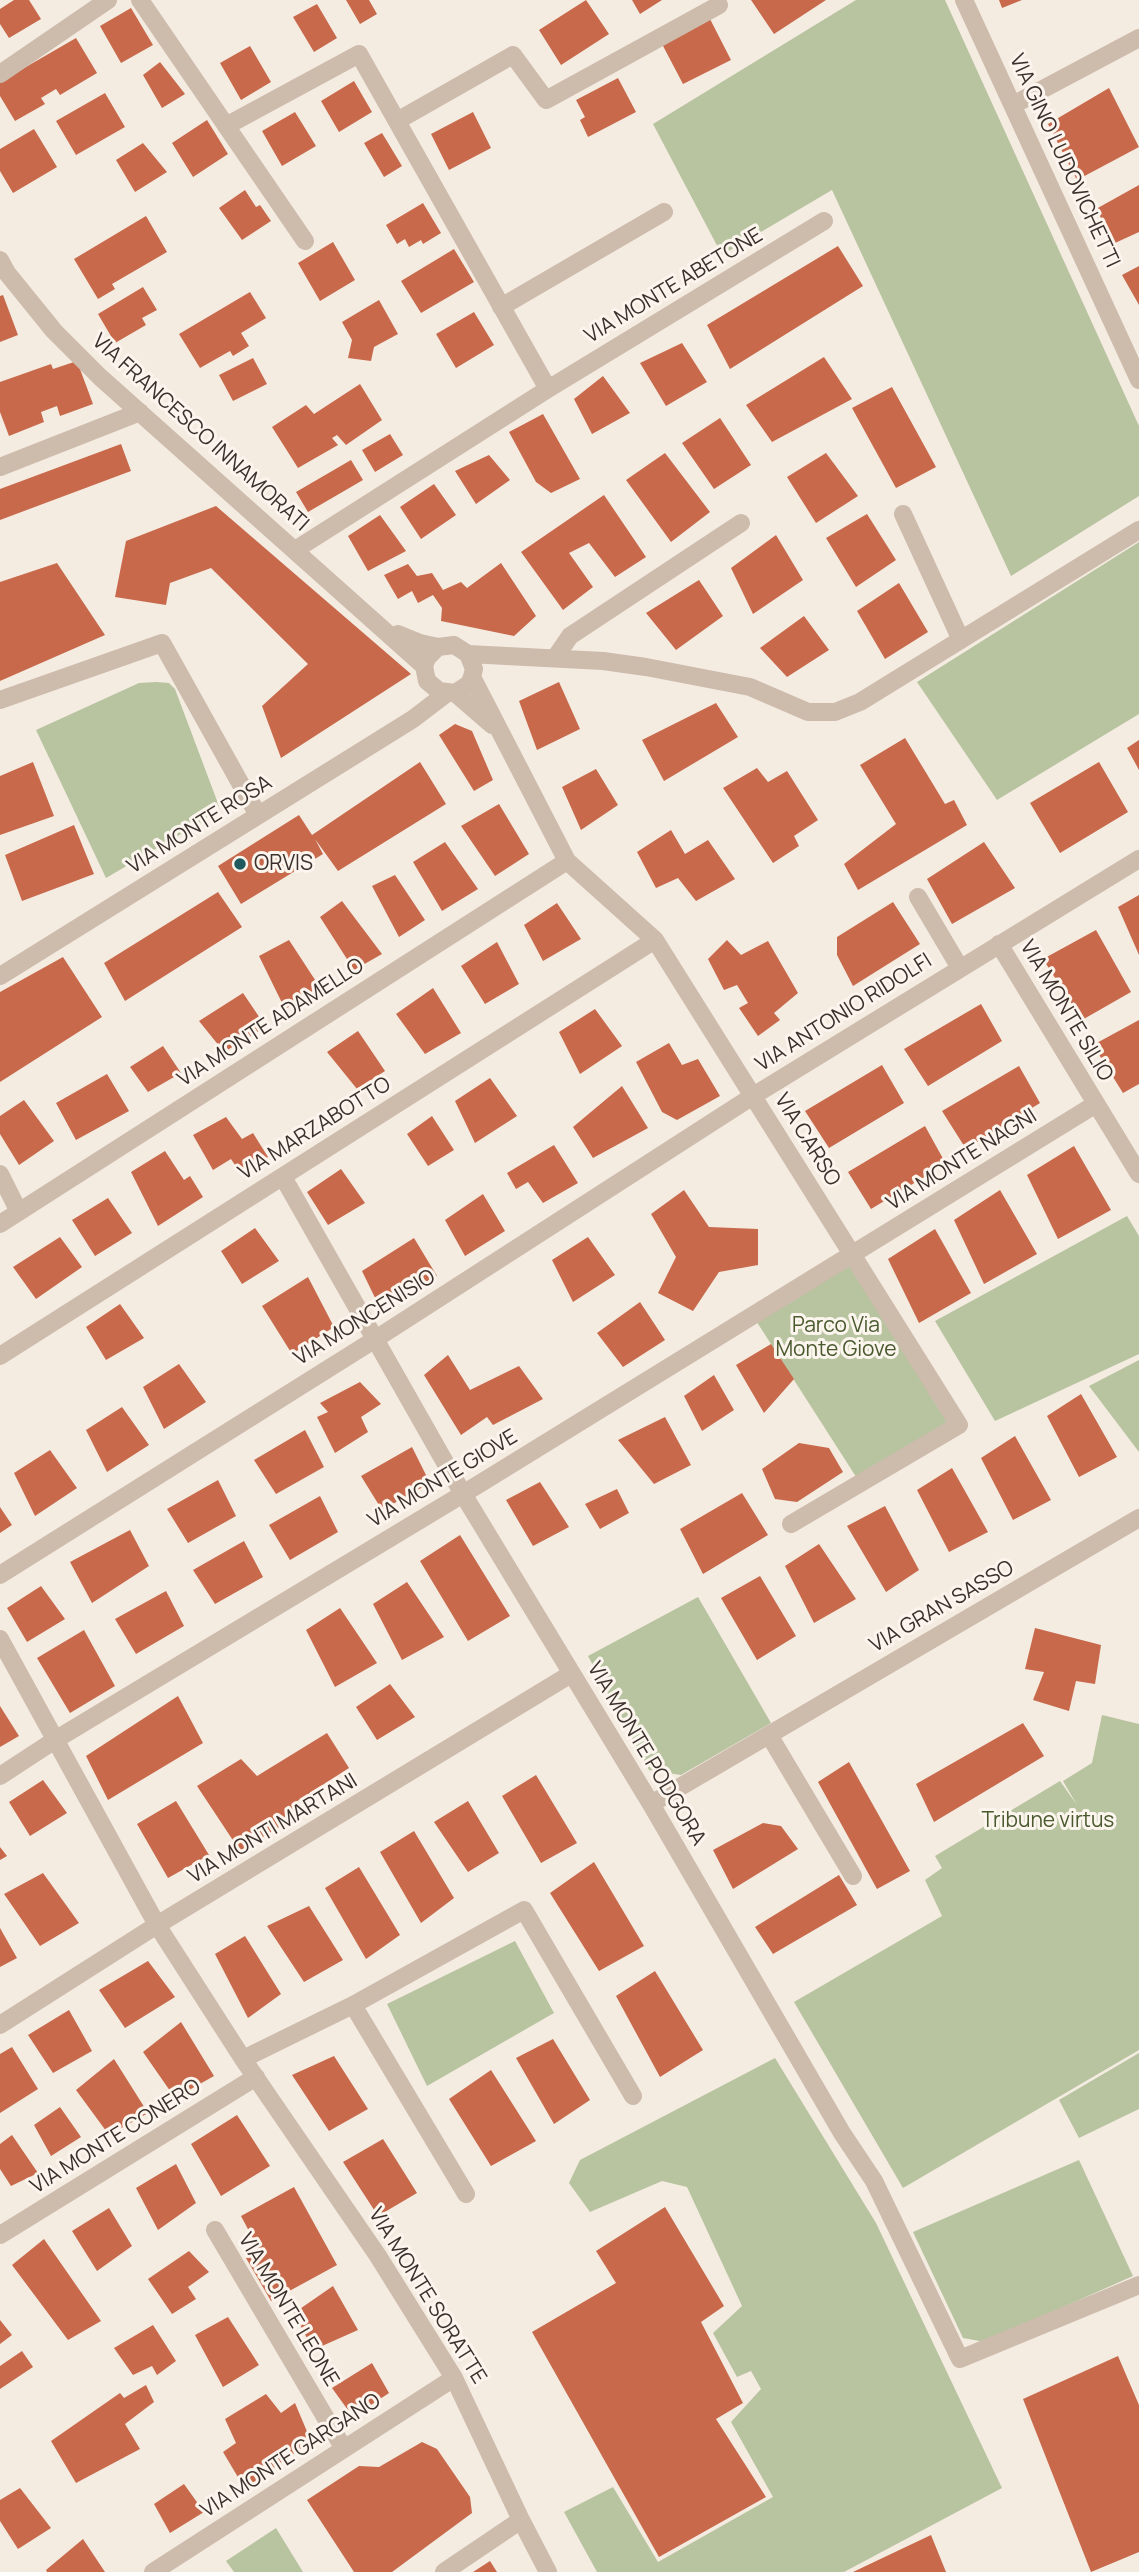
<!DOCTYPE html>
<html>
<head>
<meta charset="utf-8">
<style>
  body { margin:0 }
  canvas { display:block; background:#f4ebe1 }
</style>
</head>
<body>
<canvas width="1139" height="2572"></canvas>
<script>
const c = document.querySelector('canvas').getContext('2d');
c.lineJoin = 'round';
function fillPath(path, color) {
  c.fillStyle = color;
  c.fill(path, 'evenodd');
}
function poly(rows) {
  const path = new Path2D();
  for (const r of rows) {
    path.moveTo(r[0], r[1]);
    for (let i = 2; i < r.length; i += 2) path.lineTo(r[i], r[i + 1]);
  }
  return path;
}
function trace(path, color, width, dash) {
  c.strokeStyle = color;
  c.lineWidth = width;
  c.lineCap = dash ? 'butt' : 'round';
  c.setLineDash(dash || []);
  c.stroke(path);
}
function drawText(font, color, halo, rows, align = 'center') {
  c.font = font + ' Manrope,sans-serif';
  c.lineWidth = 6;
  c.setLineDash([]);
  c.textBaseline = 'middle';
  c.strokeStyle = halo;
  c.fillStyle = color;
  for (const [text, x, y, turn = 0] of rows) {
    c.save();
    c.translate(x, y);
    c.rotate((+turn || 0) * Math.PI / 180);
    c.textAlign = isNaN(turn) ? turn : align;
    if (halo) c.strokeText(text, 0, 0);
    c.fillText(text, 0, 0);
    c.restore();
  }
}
const green = poly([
  [856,0,945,0,1139,426,1139,496,1011,576,832,190,722,255,653,124],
  [1139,542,1139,714,997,800,917,682],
  [157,682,169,683,175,689,219,806,205,820,106,878,36,730,139,683],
  [1127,1216,1139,1236,1139,1354,995,1421,935,1321],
  [852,1255,959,1425,860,1483,753,1316],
  [1139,1360,1139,1452,1089,1386],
  [698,1597,771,1723,681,1775,649,1770,588,1656],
  [1102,1715,1139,1724,1139,2050,903,2188,794,2002,942,1916,925,1880,942,1868,935,1856,1060,1781,1077,1805,1063,1781,1092,1763],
  [515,1941,554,2013,427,2086,387,2004],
  [1139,2053,1139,2109,1079,2138,1059,2100],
  [775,2058,876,2223,1002,2488,844,2572,597,2572,564,2512,613,2487,658,2562,773,2497,731,2422,761,2389,751,2371,737,2377,713,2333,742,2306,687,2187,662,2181,590,2212,569,2183,580,2160],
  [1079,2160,1133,2276,985,2342,963,2338,913,2232],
  [276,2528,303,2572,234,2572,226,2561]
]);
const building = poly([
  [14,0,29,0,41,19,9,38,0,24,0,9],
  [346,0,369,0,377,14,360,24],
  [586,0,609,34,561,65,539,30],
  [632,0,662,0,640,14],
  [751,0,826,0,774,34],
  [999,0,1022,0,1002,8],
  [317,4,337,38,314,52,293,17],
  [131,8,153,45,121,63,100,26],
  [710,19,731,60,683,84,662,44],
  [76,38,97,73,60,95,56,89,41,98,45,104,15,121,0,96,0,82],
  [250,46,271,82,241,100,220,63],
  [160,62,185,94,162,108,143,75],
  [618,78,636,112,588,137,580,120,585,117,576,100],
  [354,81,372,112,339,132,321,101],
  [1109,88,1139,147,1077,180,1048,124],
  [105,93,125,127,76,155,56,121],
  [295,112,316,146,282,166,262,131],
  [473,112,491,148,449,170,431,134],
  [207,120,228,154,193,177,172,143],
  [34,129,57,167,13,193,0,171,0,149],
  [382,133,402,166,384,177,364,143],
  [143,143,167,172,135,192,116,160],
  [1139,185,1139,232,1115,243,1096,209],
  [245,190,256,207,260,205,271,221,242,240,219,208],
  [423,203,441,233,423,244,421,240,409,247,405,239,397,244,386,225],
  [146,216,167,252,112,284,115,289,98,299,74,259],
  [333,242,355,280,320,301,298,263],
  [838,246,863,286,730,369,707,325],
  [454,249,474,282,421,313,401,281],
  [1139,266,1139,305,1122,275],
  [143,287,157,310,142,318,146,325,115,343,98,314],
  [250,292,266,318,241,333,249,346,233,356,230,351,200,368,179,334],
  [3,295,18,335,0,342,0,296],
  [379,300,398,334,374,347,371,361,348,358,352,340,342,322],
  [474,312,494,345,456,368,436,334],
  [682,343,707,382,666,406,640,363],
  [824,357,852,399,772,442,746,405],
  [253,358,267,384,233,401,219,375],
  [77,361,93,404,60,416,57,406,41,412,44,422,9,436,0,412,0,382,51,364,53,369],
  [603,376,630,413,592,434,574,399],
  [360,384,382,420,346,445,337,435,332,438,338,445,298,468,272,427,306,405,314,414],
  [892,387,936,467,896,488,852,408],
  [543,414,580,479,551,493,536,482,509,432],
  [720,418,751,465,714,489,682,443],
  [390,434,403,455,375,472,362,450],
  [121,444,131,471,0,520,0,489],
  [665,453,710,512,671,542,626,480],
  [826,453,858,496,816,523,787,477],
  [489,455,510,480,476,504,455,471],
  [351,460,363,480,308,512,296,492],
  [434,484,456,515,421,539,400,507],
  [604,495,646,557,615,577,589,543,569,553,593,587,563,610,521,552],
  [216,506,411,674,281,758,262,706,308,664,211,568,170,583,166,605,115,597,126,541],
  [867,514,896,560,856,587,826,538],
  [380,515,406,551,368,571,348,536],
  [776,535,803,580,753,614,731,568],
  [57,563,105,635,0,681,0,582],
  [501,563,536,616,514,636,441,621,442,608,433,595,418,603,412,591,398,599,384,575,408,564,417,576,432,573,443,590,461,582,467,588],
  [699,580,723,616,676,650,646,613],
  [899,583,928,632,885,659,857,611],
  [804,616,829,650,787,677,760,648],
  [559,682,580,729,537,750,519,701],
  [716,703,738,737,664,781,642,740],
  [455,724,472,731,493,780,474,791,439,735],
  [905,738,945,804,954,800,967,825,858,890,844,864,896,824,860,765],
  [1139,740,1139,770,1127,748],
  [33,762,54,816,0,835,0,776],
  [420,762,446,804,338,871,315,839,323,854,241,904,218,866,299,815,312,835],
  [1099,762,1128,812,1060,853,1030,803],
  [757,768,768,782,787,771,818,820,794,836,799,846,773,863,723,788],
  [596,769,618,805,581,830,562,787],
  [499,804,529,854,495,876,461,826],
  [74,825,94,874,22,901,5,855],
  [671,830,685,854,708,840,735,879,696,901,678,878,656,888,637,852],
  [445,842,478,889,442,911,413,862],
  [984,842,1015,888,952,924,927,879],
  [395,875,425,920,399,937,372,886],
  [218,892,242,927,125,1001,104,963],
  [1139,895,1139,955,1118,907],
  [342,901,382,954,354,970,320,917],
  [893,902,920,944,853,986,837,955,837,937],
  [557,903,581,939,543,961,524,925],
  [1096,930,1131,992,1082,1020,1043,959],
  [289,940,321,989,285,1009,259,956],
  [727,940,741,955,768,941,798,993,774,1013,780,1020,758,1036,739,1008,748,1003,737,985,724,990,708,959],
  [497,942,519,984,485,1004,461,966],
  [63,957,102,1017,0,1082,0,992],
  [433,988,461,1033,425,1054,396,1014],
  [243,993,266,1027,224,1052,199,1021],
  [981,1004,1002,1041,928,1086,904,1049],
  [595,1009,622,1046,580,1074,559,1032],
  [1139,1020,1139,1084,1123,1093,1093,1045],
  [358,1031,385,1071,357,1089,327,1052],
  [669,1043,682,1065,698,1059,720,1096,677,1120,662,1112,636,1062],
  [163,1046,181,1073,148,1092,130,1067],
  [882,1065,904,1103,829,1148,805,1111],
  [1019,1066,1040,1103,966,1149,942,1111],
  [107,1074,129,1111,76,1140,56,1103],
  [490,1078,517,1116,475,1143,455,1101],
  [622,1086,648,1128,593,1158,573,1127],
  [24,1100,54,1141,19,1165,0,1134,0,1116],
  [432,1116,454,1150,428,1166,407,1134],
  [226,1117,242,1139,253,1133,268,1157,241,1174,231,1159,213,1170,193,1135],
  [925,1126,946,1164,871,1209,848,1172],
  [554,1145,578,1183,543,1203,528,1182,516,1189,507,1173],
  [1074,1146,1111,1210,1058,1239,1027,1175],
  [165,1151,184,1180,190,1176,203,1197,158,1226,131,1172],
  [341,1169,365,1203,328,1225,307,1192],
  [684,1190,709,1227,758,1229,758,1265,719,1272,693,1311,658,1293,676,1257,651,1214],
  [1000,1190,1037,1254,984,1284,954,1220],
  [483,1194,505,1231,465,1256,445,1220],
  [108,1198,132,1233,95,1256,72,1220],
  [255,1228,279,1261,242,1284,221,1251],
  [935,1229,971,1293,919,1323,888,1259],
  [60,1237,82,1267,36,1299,13,1267],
  [588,1237,615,1275,573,1302,552,1260],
  [414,1238,437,1276,380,1308,362,1271],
  [308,1277,334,1327,292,1354,262,1306],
  [640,1302,665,1340,623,1367,597,1333],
  [120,1304,144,1338,106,1360,86,1327],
  [771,1344,794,1379,764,1413,736,1365],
  [448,1355,470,1390,519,1366,543,1399,493,1425,487,1417,461,1435,424,1375],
  [179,1364,206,1402,164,1429,143,1387],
  [714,1375,734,1410,702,1431,684,1396],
  [360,1382,381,1404,361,1417,368,1432,335,1453,317,1417,328,1412,320,1403],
  [1081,1394,1117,1457,1079,1477,1047,1416],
  [122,1407,149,1445,107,1472,86,1430],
  [665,1417,691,1465,654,1484,618,1440],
  [305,1430,324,1467,276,1494,254,1460],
  [1015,1436,1051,1500,1013,1520,981,1458],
  [799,1443,829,1448,843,1472,797,1502,775,1499,762,1469],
  [412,1447,430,1483,382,1510,361,1476],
  [50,1450,77,1488,35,1516,14,1473],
  [952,1468,988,1532,949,1552,917,1490],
  [218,1480,236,1516,188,1543,167,1509],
  [540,1482,569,1527,533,1546,506,1500],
  [617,1489,629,1513,600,1529,585,1504],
  [742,1493,768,1535,703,1574,680,1529],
  [320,1496,338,1532,290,1560,269,1525],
  [885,1506,919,1570,886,1592,847,1526],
  [0,1507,12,1525,0,1533],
  [130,1530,149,1566,92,1603,70,1562],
  [460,1535,510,1616,468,1641,420,1561],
  [244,1541,263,1577,215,1604,193,1570],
  [819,1544,856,1599,814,1623,785,1566],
  [760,1576,796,1636,757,1660,721,1598],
  [407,1582,444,1637,402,1660,373,1604],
  [41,1586,65,1619,27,1642,7,1608],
  [166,1591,184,1626,136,1654,115,1619],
  [340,1608,377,1663,335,1687,306,1630],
  [1035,1628,1101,1645,1095,1684,1076,1681,1069,1711,1033,1700,1044,1672,1025,1669],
  [84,1630,115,1686,70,1713,37,1658],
  [390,1684,415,1717,377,1740,356,1707],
  [178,1696,203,1743,108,1800,86,1756],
  [0,1706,19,1736,0,1747],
  [1023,1723,1044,1756,934,1822,916,1784],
  [327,1733,349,1768,291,1805,299,1815,240,1851,197,1786,241,1759,257,1776],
  [849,1762,910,1871,877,1889,818,1782],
  [536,1775,577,1843,541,1863,502,1796],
  [43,1780,67,1813,30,1836,9,1802],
  [176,1801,209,1855,168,1878,137,1824],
  [468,1801,499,1853,468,1872,434,1822],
  [763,1823,781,1826,798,1849,733,1889,713,1850],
  [414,1831,454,1898,421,1923,380,1852],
  [0,1847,7,1856,0,1860],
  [594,1862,644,1946,599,1971,550,1893],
  [359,1867,400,1935,366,1959,325,1888],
  [43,1873,79,1923,40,1946,4,1894],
  [839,1875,857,1905,773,1954,755,1927],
  [309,1906,343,1960,304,1982,267,1926],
  [0,1928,17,1958,0,1967],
  [245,1936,281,1994,248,2018,215,1954],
  [148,1961,175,1997,125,2028,99,1990],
  [655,1971,703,2050,660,2077,616,1996],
  [69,2010,92,2051,53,2073,28,2035],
  [181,2022,214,2076,175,2098,143,2052],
  [553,2039,590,2100,554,2124,516,2058],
  [12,2047,38,2089,0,2113,0,2054],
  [334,2056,368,2109,329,2131,292,2075],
  [114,2059,148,2113,109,2135,76,2090],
  [491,2070,536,2141,491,2166,449,2099],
  [60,2107,81,2137,51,2156,34,2125],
  [237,2115,270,2166,221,2196,191,2144],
  [12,2135,38,2173,11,2186,0,2169,0,2144],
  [383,2139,417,2193,378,2216,343,2162],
  [176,2164,196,2203,158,2230,136,2188],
  [294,2187,337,2265,271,2301,246,2258,259,2250,241,2216],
  [665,2207,724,2306,701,2322,743,2403,716,2419,766,2497,659,2557,532,2332,616,2283,596,2251],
  [109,2208,132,2246,97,2271,72,2231],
  [44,2239,101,2321,68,2340,12,2265],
  [189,2251,209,2272,188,2287,196,2299,172,2314,148,2279],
  [333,2286,358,2330,313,2350,294,2313],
  [228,2317,259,2365,223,2387,195,2335],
  [0,2320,12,2335,0,2344],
  [153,2325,176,2361,157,2375,152,2366,133,2375,114,2348],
  [22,2351,33,2367,0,2389,0,2366],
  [1118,2356,1139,2405,1139,2552,1091,2572,1023,2399],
  [372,2363,389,2393,353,2417,332,2388],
  [146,2385,154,2402,125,2424,140,2449,76,2483,51,2441,120,2393,124,2398],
  [266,2394,281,2413,295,2403,311,2441,245,2489,223,2452,236,2443,225,2419],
  [422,2442,437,2449,470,2497,472,2513,392,2572,354,2572,307,2500,359,2466,379,2467],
  [184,2484,204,2512,170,2533,154,2504],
  [20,2488,51,2528,18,2549,0,2521,0,2500],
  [931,2535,946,2572,853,2572],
  [83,2539,105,2572,47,2572,46,2570],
  [490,2561,497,2572,473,2572]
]);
const minor = poly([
  [140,0,305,241],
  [964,0,1139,380],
  [0,74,108,0],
  [1013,105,1139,38],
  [397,121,513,55,546,100,719,5],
  [226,126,359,54,548,389],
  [0,260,7,273,54,331,100,377,424,666],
  [501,307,664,212],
  [0,467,140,412],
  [903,514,961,640],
  [295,550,548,389,824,221],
  [398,634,420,643,438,647,454,645,468,654,474,669,472,677,469,684,455,693,439,691,427,681,424,666,427,658,438,647],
  [468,654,603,661,646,667,750,687,808,712,835,712,860,702,1139,530],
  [555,658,570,636,741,523],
  [472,677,567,861,655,940,959,1425,791,1524],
  [455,693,492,725],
  [0,700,162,643,258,815],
  [918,897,960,968],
  [999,944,1139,1174],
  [0,976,413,719,447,693],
  [0,1174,19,1212],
  [283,1177,463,1494,651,1804,842,2133,874,2181,960,2359,1139,2285],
  [0,1224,567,861],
  [0,1356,655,940],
  [0,1575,374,1340,753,1096,1139,859],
  [0,1639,157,1925,243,2059,378,2256,454,2378,521,2520,548,2572],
  [769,1735,853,1876],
  [0,1776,55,1740,463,1494,1096,1104],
  [651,1804,1139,1518],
  [353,2005,466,2194],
  [0,2025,157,1925,571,1674],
  [243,2059,353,2005,524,1910,633,2096],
  [215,2230,344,2449],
  [0,2235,256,2077],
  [153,2572,454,2378],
  [444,2572,521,2520]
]);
const markers = [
  [240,864,7,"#1f5a5e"]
];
const streetNames = [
  ["VIA GINO LUDOVICHETTI",1064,161,65],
  ["VIA MONTE ABETONE",674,286,-31],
  ["VIA FRANCESCO INNAMORATI",200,433,42],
  ["VIA MONTE ROSA",200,825,-32],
  ["VIA MONTE SILIO",1066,1011,59],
  ["VIA ANTONIO RIDOLFI",844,1013,-32],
  ["VIA MONTE ADAMELLO",271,1023,-33],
  ["VIA MARZABOTTO",315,1129,-32],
  ["VIA CARSO",807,1140,58],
  ["VIA MONTE NAGNI",962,1160,-32],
  ["VIA MONCENISIO",365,1318,-32],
  ["VIA MONTE GIOVE",443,1479,-31],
  ["VIA GRAN SASSO",942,1607,-30],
  ["VIA MONTE PODGORA",646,1754,59],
  ["VIA MONTI MARTANI",273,1829,-31],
  ["VIA MONTE CONERO",116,2137,-32],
  ["VIA MONTE SORATTE",427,2296,58],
  ["VIA MONTE LEONE",288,2310,59],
  ["VIA MONTE GARGANO",291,2456,-33]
];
const poiNames = [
  ["ORVIS",254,864]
];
const parkNames = [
  ["Parco Via",836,1326],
  ["Monte Giove",836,1350],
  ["Tribune virtus",1048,1821]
];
fillPath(green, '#b8c4a0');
fillPath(building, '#c8694b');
trace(minor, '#cdbbac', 18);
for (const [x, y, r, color] of markers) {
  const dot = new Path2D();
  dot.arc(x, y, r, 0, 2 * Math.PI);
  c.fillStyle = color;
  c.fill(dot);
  trace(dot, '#fbf5ee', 2.5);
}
drawText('21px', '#3b302b', '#fbf5ee', streetNames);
drawText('21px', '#3b302b', '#fbf5ee', poiNames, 'left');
drawText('21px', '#4a5a2e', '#fbf5ee', parkNames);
</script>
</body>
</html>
